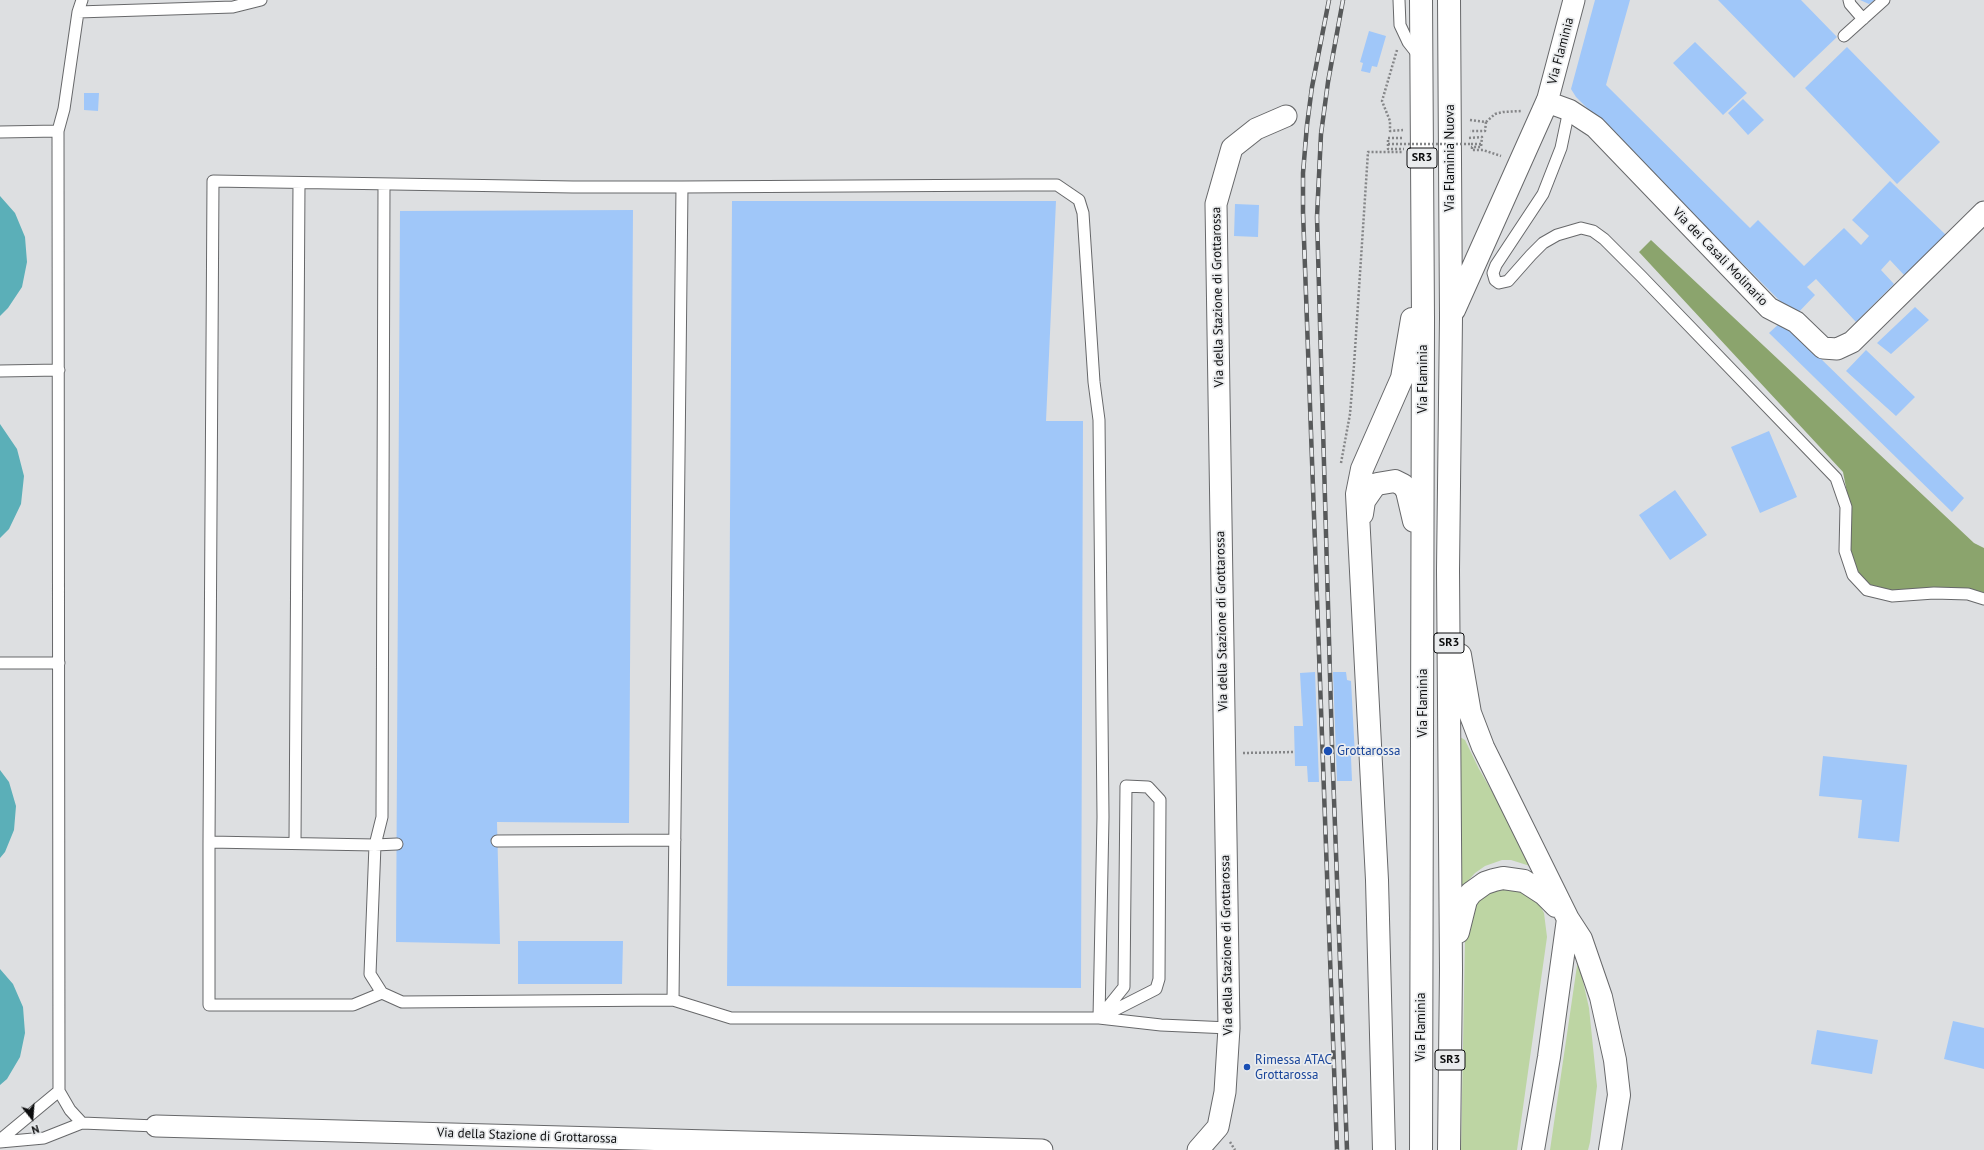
<!DOCTYPE html>
<html>
<head>
<meta charset="utf-8">
<style>
  body { margin:0 }
  #map { position:relative; width:1984px; height:1150px; overflow:hidden; background:#dddfe1; font-family:"PT Sans",sans-serif }
  canvas { display:block }
  .north { position:absolute; left:12px; top:1098px; width:40px; height:40px; -webkit-text-stroke:3px #eaecee; paint-order:stroke; rotate:163deg; font-size:11px; font-weight:700; line-height:16px; text-align:center; color:#0c0d0e }
  .north::after { content:''; display:block; margin:auto; width:14px; height:18px; background:#0c0d0e; clip-path:polygon(50% 0,100% 100%,50% 72%,0 100%) }
</style>
</head>
<body>
<div id="map">
<canvas width="1984" height="1150"></canvas>
<div class="north">N</div>
</div>
<script>
const c = document.querySelector('canvas').getContext('2d');
c.lineJoin = 'round';
function fillPath(path, color) {
  c.fillStyle = color;
  c.fill(path, 'evenodd');
}
function poly(rows) {
  const path = new Path2D();
  for (const r of rows) {
    path.moveTo(r[0], r[1]);
    for (let i = 2; i < r.length; i += 2) path.lineTo(r[i], r[i + 1]);
  }
  return path;
}
function trace(path, color, width, dash) {
  c.strokeStyle = color;
  c.lineWidth = width;
  c.lineCap = dash ? 'butt' : 'round';
  c.setLineDash(dash || []);
  c.stroke(path);
}
function drawText(font, color, halo, rows, align = 'center') {
  c.font = font + ' "PT Sans",sans-serif';
  c.lineWidth = 3.5;
  c.setLineDash([]);
  c.textBaseline = 'middle';
  c.strokeStyle = halo;
  c.fillStyle = color;
  for (const [text, x, y, turn = 0] of rows) {
    c.save();
    c.translate(x, y);
    c.rotate((+turn || 0) * Math.PI / 180);
    c.textAlign = isNaN(turn) ? turn : align;
    if (halo) c.strokeText(text, 0, 0);
    c.fillText(text, 0, 0);
    c.restore();
  }
}
const green = poly([
  [1460,737,1465,740,1479,769,1540,875,1530,866,1511,860,1502,860,1485,866,1475,873,1457,893,1458,738],
  [1522,888,1539,904,1544,913,1547,937,1517,1150,1461,1150,1465,941,1471,909,1473,904,1493,889],
  [1578,959,1589,1008,1597,1086,1590,1142,1588,1150,1550,1150]
]);
const forest = poly([
  [1651,240,1974,543,1984,548,1984,592,1879,590,1862,579,1849,552,1851,513,1843,472,1639,252]
]);
const water = poly([
  [0,196,15,213,25,237,27,262,22,287,8,308,0,316],
  [0,424,17,449,24,476,21,504,9,529,0,538],
  [0,770,9,782,16,806,14,830,5,852,0,858],
  [0,969,13,984,23,1007,25,1033,20,1057,7,1079,0,1085]
]);
const building = poly([
  [1595,0,1630,0,1606,85,1750,228,1758,220,1804,266,1844,228,1861,245,1869,236,1852,220,1890,181,1946,235,1904,275,1890,260,1881,270,1894,284,1856,322,1816,279,1807,287,1815,295,1795,316,1576,97,1571,89],
  [1718,0,1801,0,1837,37,1794,78],
  [1860,0,1875,0,1869,4],
  [1369,31,1386,36,1377,67,1372,66,1370,73,1361,71,1363,63,1360,62],
  [1695,42,1747,93,1723,115,1673,63],
  [1847,47,1940,142,1897,184,1805,88],
  [84,93,99,93,98,111,84,110],
  [1743,99,1764,120,1748,135,1728,113],
  [732,201,1056,201,1046,421,1083,421,1081,988,727,986],
  [1235,204,1259,205,1258,237,1234,236],
  [633,210,629,823,497,822,500,944,396,942,400,211],
  [1915,307,1929,320,1891,354,1877,343],
  [1782,321,1964,498,1952,512,1769,333],
  [1866,350,1915,397,1896,416,1846,371],
  [1769,431,1797,497,1760,513,1731,447],
  [1675,490,1707,535,1670,560,1639,515],
  [1315,672,1319,782,1308,782,1307,766,1295,766,1294,726,1303,726,1300,673],
  [1333,672,1346,672,1347,680,1351,681,1355,756,1351,757,1352,781,1337,781],
  [1823,756,1907,765,1899,842,1858,838,1862,800,1819,796],
  [518,941,623,941,622,984,518,984],
  [1953,1021,1984,1028,1984,1069,1944,1059],
  [1817,1030,1878,1040,1872,1074,1811,1064]
]);
const path = poly([
  [1397,50,1382,101,1390,121,1390,131,1403,130],
  [1470,120,1486,122,1485,131,1470,131],
  [1486,122,1495,114,1503,112,1521,111],
  [1402,138,1388,138,1388,149,1404,149],
  [1469,138,1482,137,1481,147,1472,147,1472,150,1483,150,1501,156],
  [1471,144,1481,144],
  [1341,463,1350,414,1354,365,1368,152,1403,152],
  [1243,753,1295,752],
  [1230,1142,1235,1150]
]);
const lane = poly([
  [1399,0,1400,25,1408,42,1419,56],
  [1849,0,1850,4,1863,19],
  [78,12,82,0],
  [1844,36,1884,0],
  [1569,110,1561,148,1543,194,1496,265,1493,273,1495,280,1499,283,1508,281,1531,255,1543,243,1557,235,1581,228,1593,231,1604,239,1641,276,1836,478,1846,507,1845,551,1853,575,1867,590,1892,596,1934,593,1968,594,1984,599],
  [58,131,64,109,78,12,233,7,261,0],
  [0,132,58,131,59,1091,70,1110,82,1123,156,1126],
  [384,184,382,817,375,845,397,844],
  [682,187,673,1000,402,1002,382,993,370,974,375,845,209,842,213,181,573,187,682,187,1023,185,1057,185,1079,200,1083,213,1094,382,1099,420,1103,817,1099,1018,1156,989,1159,979,1160,800,1148,787,1126,786,1124,987,1099,1018],
  [0,371,59,370],
  [0,663,59,663],
  [497,841,675,840],
  [209,842,209,1005,353,1005,382,993],
  [295,843,299,183],
  [673,1000,731,1018,1099,1018,1161,1025,1229,1028],
  [0,1140,59,1091],
  [0,1142,44,1138,82,1123]
]);
const street = poly([
  [1574,0,1547,102,1569,110,1595,127,1769,308,1796,322,1823,348,1837,349,1852,342,1984,212],
  [156,1126,1042,1150],
  [1198,1150,1218,1127,1225,1092,1229,1028,1216,204,1232,148,1256,129,1286,116]
]);
const highway = poly([
  [1454,310,1547,102],
  [1362,514,1364,501,1373,488,1377,484,1395,481,1403,485,1407,491,1414,521],
  [1460,655,1470,713,1483,747,1568,919,1581,939,1601,997,1615,1060,1619,1095,1610,1150],
  [1458,932,1466,900,1471,893,1485,883,1494,880,1503,878,1524,881,1544,894,1556,906],
  [1384,1150,1377,880,1357,494,1362,469,1402,378,1412,319],
  [1421,1150,1423,320,1421,0],
  [1449,1150,1451,970,1448,570,1451,317,1449,0],
  [1533,1150,1549,1057,1568,919]
]);
const rail = poly([
  [1329,0,1312,87,1307,125,1303,173,1303,212,1337,1150],
  [1343,0,1328,82,1321,134,1317,217,1332,745,1347,1150]
]);
const pathBridge = poly([
  [1388,144,1471,144]
]);
const markers = [
  [1328,751,5,"#1a4fb4"],
  [1247,1067,4,"#1a4fb4"]
];
const shields = [
  [1422,158,30],
  [1449,643,30],
  [1450,1060,30]
];
const shieldNames = [
  ["SR3",1422,158],
  ["SR3",1449,643],
  ["SR3",1450,1060]
];
const streetNames = [
  ["Via Flaminia",1561,51,-75],
  ["Via Flaminia Nuova",1450,158,-90],
  ["Via dei Casali Molinario",1720,257,46],
  ["Via della Stazione di Grottarossa",1218,297,-91],
  ["Via Flaminia",1423,379,-90],
  ["Via della Stazione di Grottarossa",1222,621,-91],
  ["Via Flaminia",1423,703,-90],
  ["Via della Stazione di Grottarossa",1227,945,-91],
  ["Via Flaminia",1421,1027,-90],
  ["Via della Stazione di Grottarossa",527,1136,2]
];
const transitNames = [
  ["Grottarossa",1337,751],
  ["Rimessa ATAC",1255,1060],
  ["Grottarossa",1255,1075]
];
fillPath(green, '#bdd5a3');
fillPath(forest, '#8ba46d');
fillPath(water, '#5bafb8');
fillPath(building, '#a0c7f9');
trace(lane, '#67686a', 13);
trace(street, '#67686a', 23);
trace(highway, '#67686a', 24);
trace(path, '#848587', 2.5, [2, 2]);
trace(lane, '#fff', 11);
trace(street, '#fff', 21);
trace(highway, '#fff', 22);
trace(rail, '#57595a', 4.5);
trace(rail, '#eaecee', 3, [9]);
trace(pathBridge, '#848587', 2.5, [2, 2]);
for (const [x, y, r, color] of markers) {
  const dot = new Path2D();
  dot.arc(x, y, r, 0, 2 * Math.PI);
  c.fillStyle = color;
  c.fill(dot);
  trace(dot, '#eaecee', 1.5);
}
for (const [x, y, w] of shields) {
  const box = new Path2D();
  box.roundRect(x - w / 2, y - 10, w, 20, 3);
  c.fillStyle = '#eaecee';
  c.fill(box);
  trace(box, '#0c0d0e', 1);
}
drawText('bold 12px', '#0c0d0e', null, shieldNames);
drawText('13px', '#0c0d0e', '#eaecee', streetNames);
drawText('13px', '#164399', '#eaecee', transitNames, 'left');
</script>
</body>
</html>
